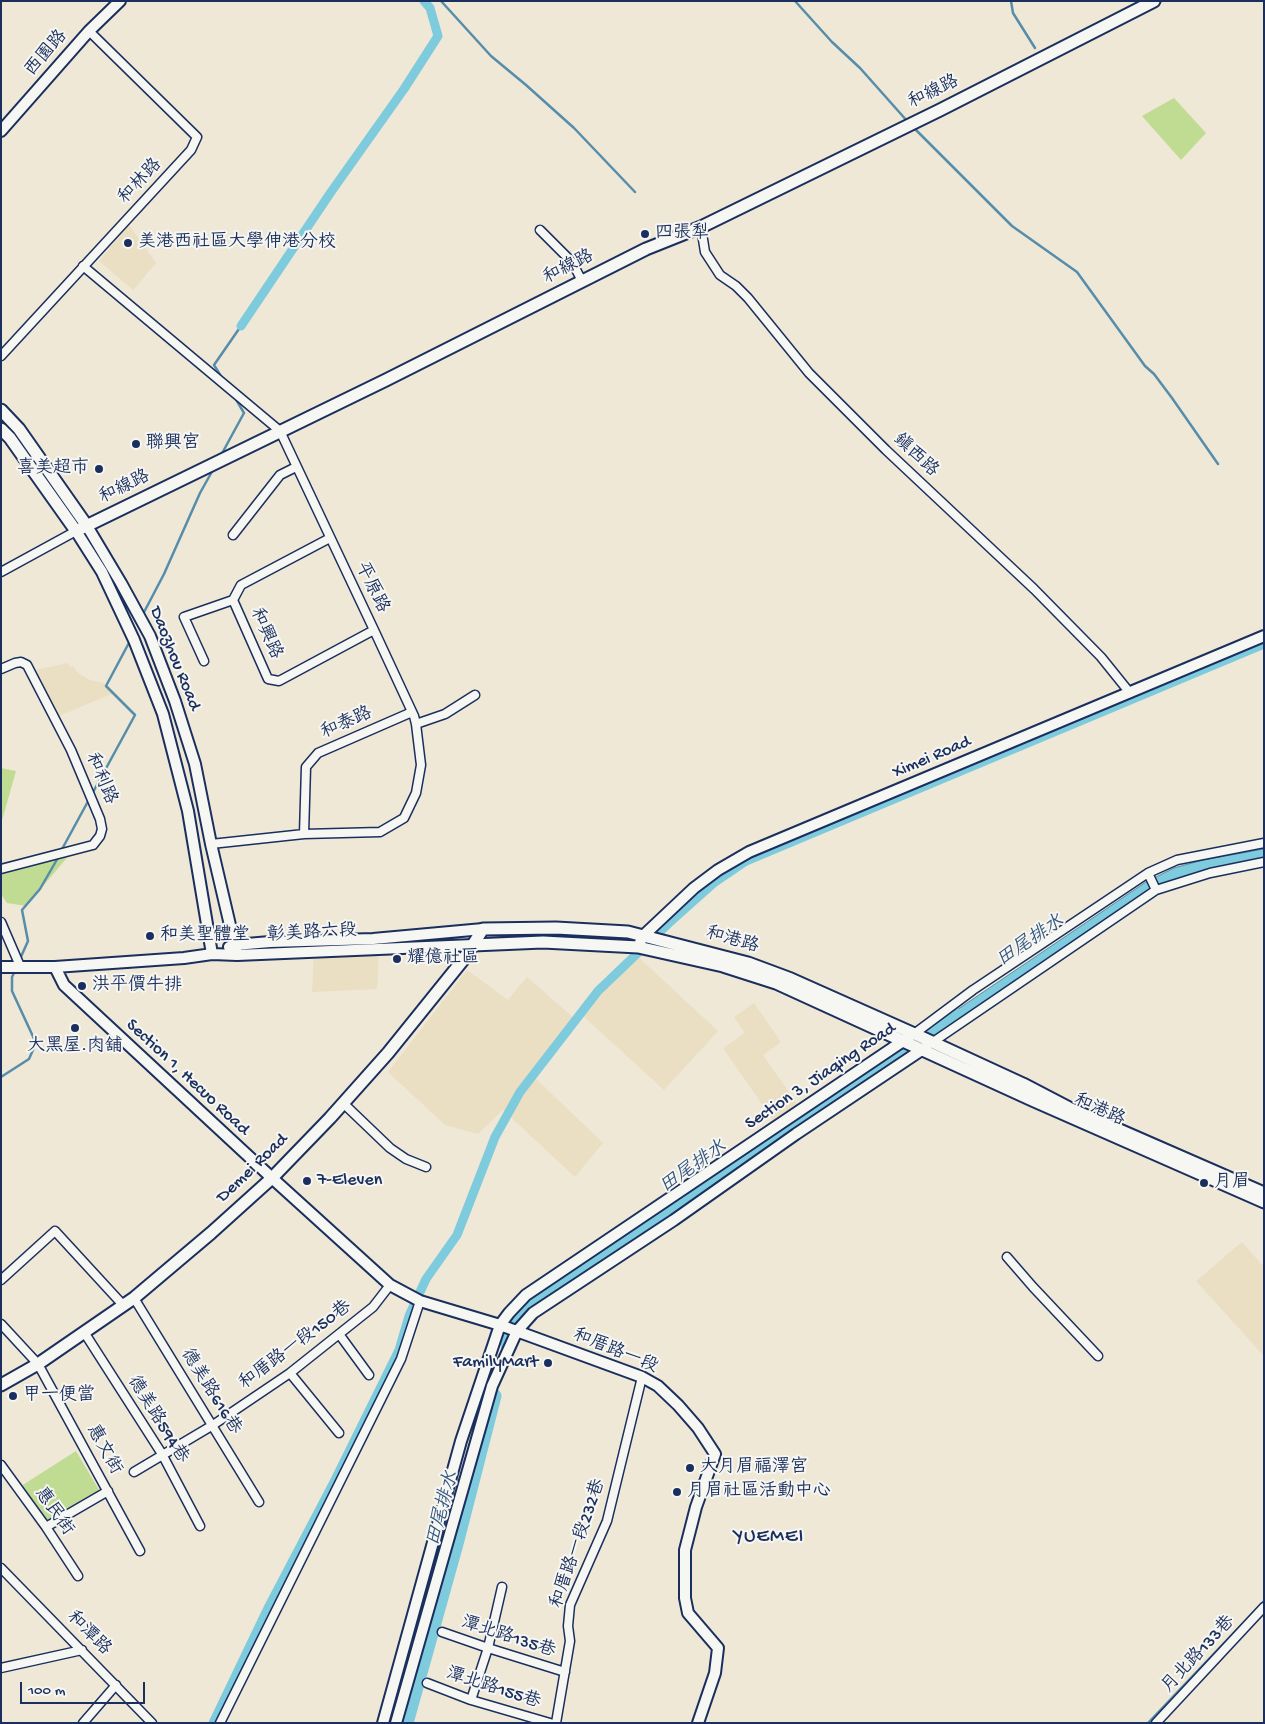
<!DOCTYPE html>
<html>
<head>
<meta charset="utf-8">
<style>
  body { margin:0 }
  #map { position:relative; width:1265px; height:1724px; overflow:hidden; background:#efe8d6; font-family:"Gochi Hand",sans-serif }
  canvas { display:block }
  .frame { position:absolute; inset:0; border:2px solid #1b2f5e; pointer-events:none }
  .scale { position:absolute; left:20px; top:1682px; width:125px; height:22px; box-sizing:border-box; border:2px solid #1b2f5e; border-top:0; padding-left:6px; font-size:15px; line-height:18px; white-space:nowrap; color:#1b2f5e; -webkit-text-stroke:4px #f6f6f2; paint-order:stroke }
</style>
</head>
<body>
<div id="map">
<canvas width="1265" height="1724"></canvas>
<div class="frame"></div>
<div class="scale">100 m</div>
</div>
<script>
const c = document.querySelector('canvas').getContext('2d');
c.lineJoin = 'round';
function fillPath(path, color) {
  c.fillStyle = color;
  c.fill(path, 'evenodd');
}
function poly(rows) {
  const path = new Path2D();
  for (const r of rows) {
    path.moveTo(r[0], r[1]);
    for (let i = 2; i < r.length; i += 2) path.lineTo(r[i], r[i + 1]);
  }
  return path;
}
function trace(path, color, width, dash) {
  c.strokeStyle = color;
  c.lineWidth = width;
  c.lineCap = dash ? 'butt' : 'round';
  c.setLineDash(dash || []);
  c.stroke(path);
}
function drawText(font, color, halo, rows, align = 'center') {
  c.font = font + ' "Gochi Hand","LXGW WenKai TC",sans-serif';
  c.lineWidth = 4;
  c.setLineDash([]);
  c.textBaseline = 'middle';
  c.strokeStyle = halo;
  c.fillStyle = color;
  for (const [text, x, y, turn = 0] of rows) {
    c.save();
    c.translate(x, y);
    c.rotate((+turn || 0) * Math.PI / 180);
    c.textAlign = isNaN(turn) ? turn : align;
    if (halo) c.strokeText(text, 0, 0);
    c.fillText(text, 0, 0);
    c.restore();
  }
}
const built = poly([
  [129,225,156,263,133,290,99,261],
  [68,663,70,668,73,666,78,673,90,680,104,683,114,693,59,716,36,670],
  [379,952,377,989,312,992,314,953],
  [636,955,718,1031,664,1090,582,1015],
  [467,970,508,1000,527,977,575,1019,531,1074,603,1143,575,1177,503,1110,478,1134,445,1125,388,1072],
  [754,1003,781,1042,763,1055,797,1104,773,1120,723,1048,745,1033,734,1017],
  [1242,1242,1264,1267,1264,1356,1196,1281]
]);
const green = poly([
  [1174,98,1206,133,1181,160,1142,116],
  [1,768,16,771,1,824],
  [71,853,26,906,7,903,1,894,1,870],
  [76,1451,99,1490,45,1522,18,1488]
]);
const water = poly([
  [1264,849,1264,858,1202,871,1162,883,946,1029,936,1024,1146,882,1174,868,1203,860,1264,849]
]);
const stream = poly([
  [441,1,491,56,526,85,574,128,635,192],
  [795,1,832,42,860,68,908,122],
  [1011,1,1013,13,1035,48],
  [912,126,1012,226,1077,272,1145,366,1154,374,1172,398,1218,464],
  [224,381,214,365,241,326],
  [220,457,244,413,234,396],
  [142,616,164,574,200,493,214,468],
  [61,851,135,715,106,686,131,639],
  [20,959,28,941,22,910,40,889,59,856],
  [1,1077,29,1059,36,1043,12,991,12,977,16,969],
  [1148,1723,1264,1601]
]);
const canal = poly([
  [241,326,331,192,404,89,438,36,430,8,424,1],
  [213,1723,269,1606,335,1480,399,1350,409,1316,426,1279,457,1235,495,1137,520,1092,598,991,669,923,715,882,746,861,1264,644]
]);
const river = poly([
  [1143,894,1159,884,1189,877],
  [508,1345,517,1317,552,1290,754,1150,956,1016],
  [406,1723,456,1544,494,1396]
]);
const minor = poly([
  [701,227,705,252,720,275,736,286,748,298,809,373,886,450,1034,589,1101,657,1130,693],
  [540,230,572,262,582,281],
  [83,266,280,431,374,630,414,716,416,724,421,765,416,793,404,818,380,832,304,834,211,844],
  [1,356,191,150,197,137,89,31],
  [233,535,280,475,296,467],
  [330,538,241,585,233,600,268,679,279,681,374,630],
  [1,572,76,531],
  [204,661,184,617,233,600],
  [1,669,15,663,21,662,27,665,71,750,100,819,102,829,100,836,93,845,1,869],
  [416,724,445,714,475,695],
  [304,834,306,767,318,753,412,712],
  [1148,873,1156,890],
  [1,922,20,966],
  [914,1034,973,990,1148,873,1177,860,1264,843],
  [933,1042,1156,890,1210,873,1264,862],
  [343,1103,390,1148,406,1159,426,1167],
  [1007,1257,1033,1287,1098,1356],
  [1,1280,55,1231,123,1305],
  [134,1298,259,1502],
  [1,1324,38,1364,140,1551],
  [84,1332,162,1454,200,1526],
  [339,1334,369,1375],
  [290,1373,339,1433],
  [1,1465,46,1527,78,1576],
  [134,1472,213,1425,290,1373,373,1307,390,1285],
  [46,1527,108,1491],
  [1,1568,152,1723],
  [442,1632,488,1648,565,1672],
  [1,1668,82,1650],
  [427,1683,471,1700,550,1723],
  [471,1700,488,1648,502,1587],
  [83,1723,116,1685],
  [220,1723,401,1359,420,1301],
  [556,1723,570,1641,568,1626,570,1605,607,1521,642,1377],
  [1156,1723,1264,1607]
]);
const tertiary = poly([
  [1,131,89,31,120,1],
  [87,526,121,583,150,636,175,701,195,764,211,844,237,955],
  [76,531,102,572,134,640,163,714,188,811,212,954],
  [229,947,235,945,270,942,373,939,483,929],
  [638,947,643,936,694,888,718,870,749,852,1264,636],
  [1,967,55,967,184,958,212,954,237,955,473,945],
  [55,967,64,985,272,1178,390,1285,420,1301,500,1325,642,1377,658,1386,678,1405,698,1428,715,1454,696,1507,685,1550,685,1598,688,1613,718,1648,715,1673,698,1723],
  [383,1723,461,1441,500,1325,509,1313,526,1295,909,1037],
  [396,1723,492,1386,517,1331,533,1313,674,1220,796,1134,926,1047]
]);
const secondary = poly([
  [1,410,19,429,87,526],
  [1,429,10,438,76,531,386,380,646,249,701,227,940,110,1154,1],
  [473,945,543,942,638,947,723,966,776,983,1032,1100,1264,1202],
  [1,1385,38,1364,134,1298,211,1233,272,1178,330,1118,388,1053,463,960,483,929,556,928,628,932,748,963,791,979,919,1036,1023,1084,1069,1108,1264,1193]
]);
const markers = [
  [645,234,5,"#1b2f5e"],
  [128,243,5,"#1b2f5e"],
  [136,444,5,"#1b2f5e"],
  [99,469,5,"#1b2f5e"],
  [150,936,5,"#1b2f5e"],
  [397,959,5,"#1b2f5e"],
  [82,986,5,"#1b2f5e"],
  [75,1028,5,"#1b2f5e"],
  [307,1181,5,"#1b2f5e"],
  [1204,1183,5,"#1b2f5e"],
  [548,1363,5,"#1b2f5e"],
  [13,1396,5,"#1b2f5e"],
  [690,1468,5,"#1b2f5e"],
  [677,1492,5,"#1b2f5e"]
];
const streetNames = [
  ["西園路",47,54,-49],
  ["和線路",934,93,-26],
  ["和林路",141,182,-47],
  ["和線路",569,268,-27],
  ["鎮西路",915,456,43],
  ["和線路",125,488,-26],
  ["平原路",371,588,64],
  ["和興路",265,634,66],
  ["Daozhou Road",174,659,68],
  ["和泰路",347,724,-24],
  ["Ximei Road",932,758,-23],
  ["和利路",100,779,67],
  ["彰美路六段",312,934,-3],
  ["和港路",732,941,16],
  ["Section 3, Jiaqing Road",821,1077,-34],
  ["Section 1, Hecuo Road",187,1078,43],
  ["和港路",1099,1111,24],
  ["Demei Road",253,1169,-44],
  ["和厝路一段150巷",296,1346,-37],
  ["和厝路一段",615,1352,22],
  ["德美路616巷",210,1392,58],
  ["德美路594巷",157,1420,58],
  ["惠文街",103,1450,61],
  ["惠民街",53,1512,55],
  ["和厝路一段232巷",579,1544,-71],
  ["和潭路",88,1634,45],
  ["潭北路135巷",508,1638,18],
  ["月北路133巷",1199,1655,-47],
  ["潭北路155巷",493,1689,18]
];
const poiNames = [
  ["四張犁",655,234],
  ["美港西社區大學伸港分校",138,243],
  ["聯興宮",146,444],
  ["喜美超市",89,469,"right"],
  ["和美聖體堂",160,936],
  ["耀億社區",407,959],
  ["洪平價牛排",92,986],
  ["大黑屋.肉舖",75,1047,"center"],
  ["7-Eleven",317,1181],
  ["月眉",1214,1183],
  ["FamilyMart",538,1363,"right"],
  ["甲一便當",23,1396],
  ["大月眉福澤宮",700,1468],
  ["月眉社區活動中心",687,1492]
];
const waterNames = [
  ["田尾排水",1031,942,-34],
  ["田尾排水",694,1168,-35],
  ["田尾排水",444,1509,-75]
];
const quarterNames = [
  ["YUEMEI",769,1538]
];
fillPath(built, '#eadec3');
fillPath(green, '#c0db92');
fillPath(water, '#7ecbde');
trace(water, '#568dab', 1);
trace(stream, '#568dab', 2.5);
trace(canal, '#7ecbde', 9);
trace(river, '#7ecbde', 15);
trace(minor, '#1b2f5e', 11);
trace(tertiary, '#1b2f5e', 14);
trace(secondary, '#1b2f5e', 15);
trace(minor, '#f6f6f2', 8);
trace(tertiary, '#f6f6f2', 10);
trace(secondary, '#f6f6f2', 11);
for (const [x, y, r, color] of markers) {
  const dot = new Path2D();
  dot.arc(x, y, r, 0, 2 * Math.PI);
  c.fillStyle = color;
  c.fill(dot);
  trace(dot, '#f6f6f2', 2);
}
drawText('18px', '#1b2f5e', '#f6f6f2', streetNames);
drawText('18px', '#1b2f5e', '#f6f6f2', poiNames, 'left');
drawText('italic 19px', '#34567e', '#f6f6f2', waterNames);
c.letterSpacing = '1px';
drawText('20px', '#1b2f5e', '#f6f6f2', quarterNames);
c.letterSpacing = '0px';
</script>
</body>
</html>
